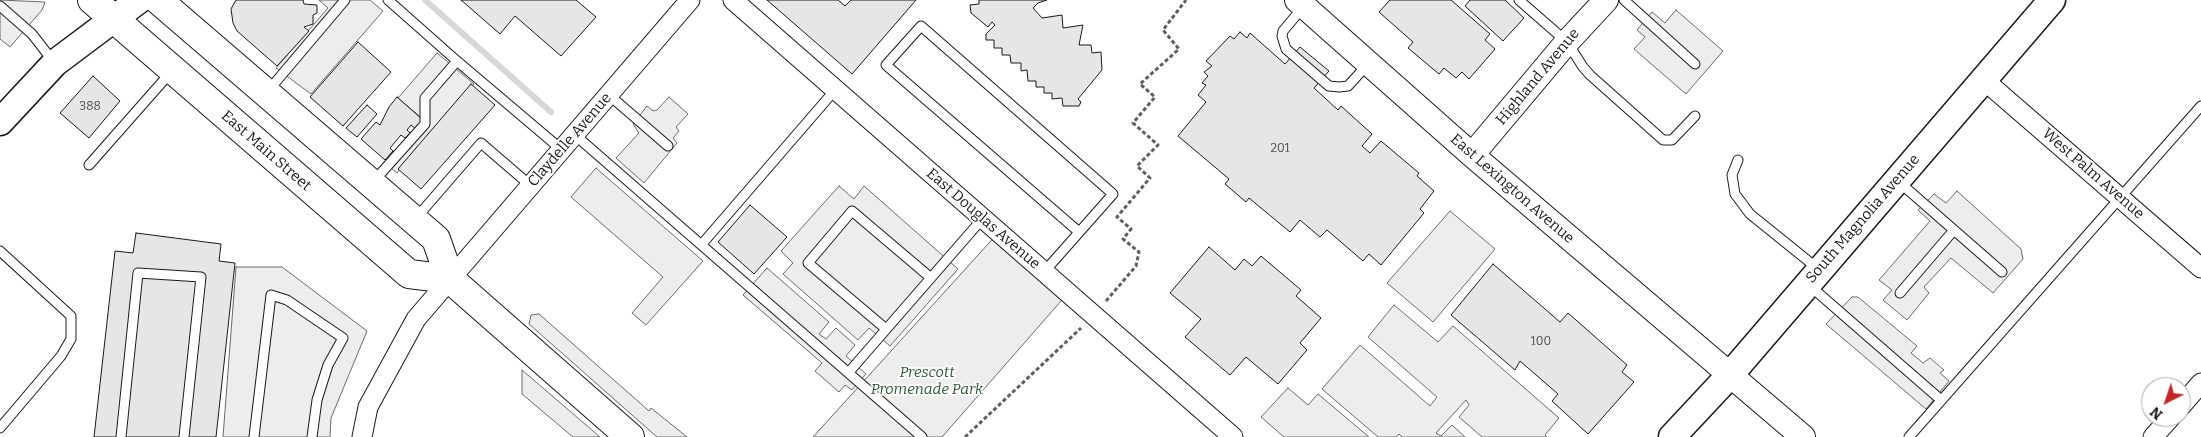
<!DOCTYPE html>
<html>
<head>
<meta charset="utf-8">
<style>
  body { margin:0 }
  #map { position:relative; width:2201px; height:437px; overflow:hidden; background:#fff; font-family:Bitter,serif }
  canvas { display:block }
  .north { position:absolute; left:2141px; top:377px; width:50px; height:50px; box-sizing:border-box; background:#fff; border:1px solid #a3a3a3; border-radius:50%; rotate:221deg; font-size:14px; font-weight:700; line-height:20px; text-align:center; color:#1a1a1a }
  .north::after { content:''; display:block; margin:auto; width:18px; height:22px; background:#c62828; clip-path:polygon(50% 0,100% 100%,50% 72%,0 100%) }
</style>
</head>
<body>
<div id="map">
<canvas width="2201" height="437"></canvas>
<div class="north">N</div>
</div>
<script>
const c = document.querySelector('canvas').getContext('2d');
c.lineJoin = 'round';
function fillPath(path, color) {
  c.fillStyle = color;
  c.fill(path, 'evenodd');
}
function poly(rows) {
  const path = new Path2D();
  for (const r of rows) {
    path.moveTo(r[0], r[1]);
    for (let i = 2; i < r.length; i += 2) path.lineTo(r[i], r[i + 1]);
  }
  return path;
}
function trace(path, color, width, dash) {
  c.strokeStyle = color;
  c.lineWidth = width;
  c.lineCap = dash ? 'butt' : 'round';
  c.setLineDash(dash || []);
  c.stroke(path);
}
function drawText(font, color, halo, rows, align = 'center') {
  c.font = font + ' Bitter,serif';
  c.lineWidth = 4;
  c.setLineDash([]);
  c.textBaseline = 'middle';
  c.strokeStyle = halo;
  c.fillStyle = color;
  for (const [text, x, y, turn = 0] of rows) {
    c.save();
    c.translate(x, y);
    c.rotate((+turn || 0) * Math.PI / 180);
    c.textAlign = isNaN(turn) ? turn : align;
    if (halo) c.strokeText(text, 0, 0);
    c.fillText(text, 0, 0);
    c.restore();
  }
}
const built = poly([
  [0,0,45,2,42,10,10,47,0,39,0,0],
  [319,0,370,0,383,11,311,94,276,68,328,8,319,0],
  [1676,10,1723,51,1686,94,1634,49,1645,37,1637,30,1652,12,1665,23,1676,10],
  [437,53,474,84,397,173,386,164,424,120,398,98,437,53],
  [669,97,688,114,676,127,679,131,673,138,677,143,644,183,616,158,639,133,633,124,647,106,653,111,657,110,669,97],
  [596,168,703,261,646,325,632,313,663,277,571,197,596,168],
  [839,186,854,199,864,186,958,269,890,346,869,328,858,340,783,274,793,263,781,251,839,186],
  [1957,191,2021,249,2023,259,1993,293,1951,258,1924,287,1929,293,1907,320,1883,300,1892,290,1879,280,1930,221,1918,210,1934,194,1946,203,1957,191],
  [1450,211,1495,249,1433,322,1387,283,1450,211],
  [999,232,1068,293,942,437,813,437,999,232],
  [236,267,282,267,367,331,331,418,330,437,223,437,236,267],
  [767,268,829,322,819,334,826,339,836,328,855,345,846,356,866,374,852,390,845,385,839,392,815,371,822,363,743,295,767,268],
  [1852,297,1858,297,1917,346,1911,353,1923,363,1930,358,1944,370,1940,373,1949,381,1926,409,1826,324,1852,297],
  [1394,305,1438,342,1453,326,1559,418,1545,435,1547,437,1482,437,1459,417,1469,405,1466,400,1436,433,1441,436,1452,425,1465,437,1402,437,1399,434,1396,437,1378,437,1322,389,1360,345,1430,406,1437,397,1368,337,1394,305],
  [539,314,649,411,651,408,687,437,657,437,529,324,531,315,539,314],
  [522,370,600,437,573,437,522,394,522,370],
  [1288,388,1308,405,1318,394,1369,437,1284,437,1261,417,1288,388]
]);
const stream = poly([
  [425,0,551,112]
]);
const building = poly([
  [303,0,304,4,317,5,317,13,313,15,313,24,304,27,309,31,277,66,237,31,233,23,231,9,236,0,303,0],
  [461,0,576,0,596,17,561,56,515,16,500,34,461,0],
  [767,0,838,0,845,6,851,0,916,0,852,74,767,0],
  [979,0,1047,0,1038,3,1033,8,1042,18,1062,15,1063,28,1083,25,1079,45,1091,45,1092,53,1101,52,1102,70,1078,99,1081,102,1079,106,1063,106,1062,98,1052,99,1052,93,1044,93,1044,87,1036,87,1036,81,1028,81,1027,70,1021,71,1021,63,1011,63,1010,55,1002,55,1002,48,994,48,994,40,986,40,986,34,995,25,992,22,988,27,971,13,970,5,979,4,979,0],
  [1390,0,1451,0,1490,34,1485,40,1495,49,1469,79,1462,72,1456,78,1444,68,1439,74,1408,48,1413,42,1379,12,1390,0],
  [1470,0,1505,0,1524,18,1503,41,1465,6,1470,0],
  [1240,32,1247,38,1250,33,1285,64,1300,47,1329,71,1314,88,1338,110,1341,106,1372,134,1362,146,1370,153,1381,141,1419,173,1417,176,1434,191,1420,209,1424,213,1381,265,1369,254,1363,261,1327,230,1320,237,1300,220,1290,232,1249,198,1246,202,1225,184,1229,179,1178,136,1206,102,1198,95,1206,85,1202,83,1208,76,1204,72,1212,66,1206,61,1230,36,1234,39,1240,32],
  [358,42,391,72,343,126,310,97,358,42],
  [93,76,120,101,89,138,60,113,93,76],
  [471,84,495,105,421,189,398,169,471,84],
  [397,97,423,120,416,129,411,125,407,130,410,133,405,138,401,135,390,148,393,151,385,160,361,139,376,122,380,125,389,107,397,97],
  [367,105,377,114,357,137,346,128,367,105],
  [750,205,787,237,754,274,718,242,750,205],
  [136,233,221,244,219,261,235,263,216,437,94,437,115,251,133,253,136,233],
  [1209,247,1235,270,1244,259,1252,266,1261,256,1301,290,1296,296,1321,318,1300,343,1307,350,1278,384,1246,357,1230,375,1185,337,1201,319,1170,293,1209,247],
  [1493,264,1560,322,1568,313,1627,365,1622,372,1634,382,1588,434,1552,401,1558,394,1520,361,1515,370,1451,315,1493,264]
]);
const path = poly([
  [1106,301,1136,266,1139,252,1123,239,1131,229,1117,217,1150,178,1137,166,1158,145,1133,123,1155,97,1140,84,1179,49,1163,30,1186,0],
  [965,437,1081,328]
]);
const service = poly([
  [388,0,457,61],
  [1519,0,1567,42,1583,67,1590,75,1663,140,1672,140,1695,116],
  [1624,0,1695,64],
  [0,6,32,34,53,61],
  [1304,6,1283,31,1282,36,1286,49,1293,55,1329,86,1339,87,1348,86,1368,64],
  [268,91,345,0],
  [609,95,668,146],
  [575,135,922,437],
  [1738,160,1732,175,1735,194,1750,214,1817,268],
  [89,165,171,72],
  [373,182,425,124,425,98,457,61,562,150],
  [1899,182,2002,272],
  [417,217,481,143,531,186],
  [702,244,835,90],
  [0,251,71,316,71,339,61,356,0,428],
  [1044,272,1113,194,921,26,886,65,1079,232],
  [1809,285,1941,400],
  [1900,293,1954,230],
  [886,329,808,263,852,211,931,278],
  [849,372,983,218],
  [121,437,138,273,201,277,184,437],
  [254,437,271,295,287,300,343,338,328,365,317,400,312,437],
  [1909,437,2201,106]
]);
const minor = poly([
  [733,0,1233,437],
  [1984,80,2201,268],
  [2181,406,2201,383],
  [362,437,368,407,416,319,690,0],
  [2153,437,2171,417]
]);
const tertiary = poly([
  [1297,0,1472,155,1803,437],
  [1472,155,1567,42,1606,0]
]);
const secondary = poly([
  [0,122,55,63,139,0],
  [1672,437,1729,376,2052,0]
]);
const primary = poly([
  [92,0,409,274,450,279],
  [158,0,436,239,450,279,630,437]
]);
const numberNames = [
  ["388",90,107],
  ["201",1280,149],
  ["100",1541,342]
];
const streetNames = [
  ["Highland Avenue",1538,77,-50],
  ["Claydelle Avenue",570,140,-49],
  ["East Main Street",266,151,41],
  ["West Palm Avenue",2093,174,41],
  ["East Lexington Avenue",1512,189,41],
  ["East Douglas Avenue",983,219,41],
  ["South Magnolia Avenue",1863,219,-49]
];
const parkNames = [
  ["Prescott",927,373],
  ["Promenade Park",927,390]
];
fillPath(built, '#ededed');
trace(built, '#6a6a6a', 1);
trace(stream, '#d7d7d7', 6);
fillPath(building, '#e6e6e6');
trace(building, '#1a1a1a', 1);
trace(service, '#1a1a1a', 11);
trace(minor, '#1a1a1a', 21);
trace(tertiary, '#1a1a1a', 26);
trace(secondary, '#1a1a1a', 29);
trace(primary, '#1a1a1a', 30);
trace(path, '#5f5f5f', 3, [4, 2.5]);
trace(service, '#fff', 9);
trace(minor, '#fff', 19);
trace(tertiary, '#fff', 24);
trace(secondary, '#fff', 26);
trace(primary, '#fff', 28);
drawText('12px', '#4d4d4d', null, numberNames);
drawText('15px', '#1a1a1a', '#fff', streetNames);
drawText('italic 15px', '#2b5a34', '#fff', parkNames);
</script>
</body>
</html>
